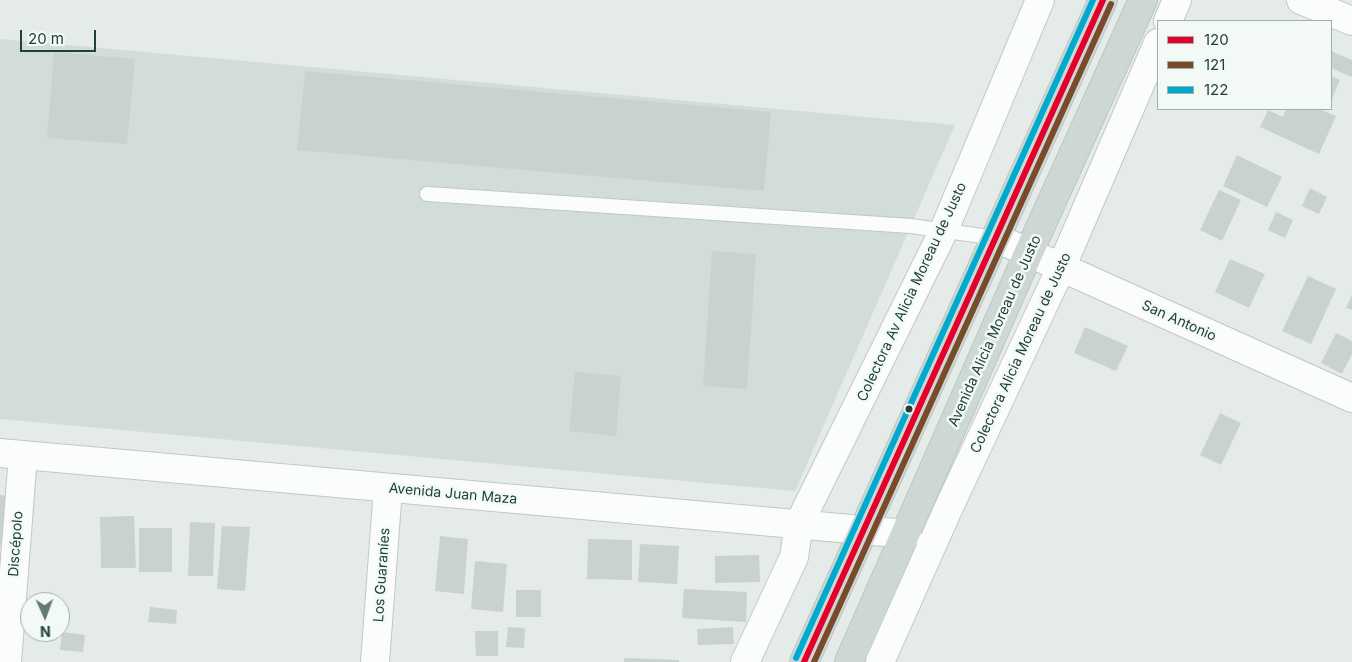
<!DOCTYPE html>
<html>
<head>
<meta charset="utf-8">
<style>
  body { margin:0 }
  #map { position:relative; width:1352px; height:662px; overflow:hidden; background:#e5ebe8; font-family:Inter,sans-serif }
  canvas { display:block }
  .legend { position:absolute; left:1157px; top:20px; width:175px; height:90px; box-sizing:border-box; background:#f3faf6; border:1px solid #9eb0a9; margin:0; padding:6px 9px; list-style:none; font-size:15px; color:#1f4136 }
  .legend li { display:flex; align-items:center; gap:10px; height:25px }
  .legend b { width:25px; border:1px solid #9eb0a9 }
  .north { position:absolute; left:20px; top:592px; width:50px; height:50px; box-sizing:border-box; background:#f3faf6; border:1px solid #9eb0a9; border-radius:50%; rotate:178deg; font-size:14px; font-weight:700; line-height:20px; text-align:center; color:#1f4136 }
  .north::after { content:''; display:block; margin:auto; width:18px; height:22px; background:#647c74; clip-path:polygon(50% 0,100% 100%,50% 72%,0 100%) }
  .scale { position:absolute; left:20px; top:30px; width:76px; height:22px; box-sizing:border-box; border:2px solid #1f4136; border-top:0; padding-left:6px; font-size:15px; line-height:18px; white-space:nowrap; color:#1f4136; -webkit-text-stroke:4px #f3faf6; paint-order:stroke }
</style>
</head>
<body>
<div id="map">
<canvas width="1352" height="662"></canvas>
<ul class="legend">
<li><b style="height:6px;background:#e4002b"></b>120</li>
<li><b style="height:6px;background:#7a4b2a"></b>121</li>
<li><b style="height:6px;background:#00a9ce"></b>122</li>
</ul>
<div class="north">N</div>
<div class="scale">20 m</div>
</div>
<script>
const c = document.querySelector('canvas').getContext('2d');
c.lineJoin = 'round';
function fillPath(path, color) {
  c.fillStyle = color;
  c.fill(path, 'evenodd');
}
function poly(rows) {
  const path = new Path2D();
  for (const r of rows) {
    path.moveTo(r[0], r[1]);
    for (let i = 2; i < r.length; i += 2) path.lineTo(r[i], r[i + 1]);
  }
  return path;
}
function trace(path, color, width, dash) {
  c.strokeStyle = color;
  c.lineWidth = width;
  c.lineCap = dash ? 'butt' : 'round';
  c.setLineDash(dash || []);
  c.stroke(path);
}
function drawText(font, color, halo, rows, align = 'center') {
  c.font = font + ' Inter,sans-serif';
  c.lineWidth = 5;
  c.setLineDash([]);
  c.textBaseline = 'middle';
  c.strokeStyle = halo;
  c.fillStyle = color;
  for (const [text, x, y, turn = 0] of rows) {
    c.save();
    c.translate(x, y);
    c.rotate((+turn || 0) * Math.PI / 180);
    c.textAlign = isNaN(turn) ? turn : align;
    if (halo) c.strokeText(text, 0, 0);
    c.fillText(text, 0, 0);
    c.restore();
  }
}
const built = poly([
  [0,39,955,125,795,491,0,419]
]);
const building = poly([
  [1331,51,1352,60,1352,77,1331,68],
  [54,52,135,59,127,144,47,138],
  [305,71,771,112,764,191,297,150],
  [1331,76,1340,80,1331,101],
  [1286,109,1319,109,1336,116,1319,154,1260,127,1268,110,1283,117],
  [1237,155,1282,177,1267,207,1223,186],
  [1310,188,1327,197,1319,214,1302,206],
  [1219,190,1241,200,1222,241,1200,230],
  [1276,212,1293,220,1285,238,1268,230],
  [712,251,756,254,747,389,703,386],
  [1230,259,1265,274,1249,308,1215,292],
  [1308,276,1336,289,1311,344,1282,331],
  [1352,295,1352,310,1346,308],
  [1085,327,1128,346,1116,371,1074,353],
  [1336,333,1352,341,1352,354,1342,374,1321,363],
  [575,372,621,376,616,436,569,431],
  [1220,413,1241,423,1221,465,1200,455],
  [0,495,7,496,1,545,0,545],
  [134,516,136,568,101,568,100,517],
  [190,522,215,523,213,576,188,576],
  [222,526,250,527,245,591,217,589],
  [139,528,172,528,172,572,139,572],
  [440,536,468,539,464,594,435,591],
  [588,539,632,540,632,580,587,579],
  [640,544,679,546,677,584,638,582],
  [759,555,760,582,715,583,715,556],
  [475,561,507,564,503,612,471,609],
  [684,589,747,592,746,622,682,618],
  [516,590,541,590,541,617,516,617],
  [150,607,177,610,176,624,148,622],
  [508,627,525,628,524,648,506,647],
  [733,627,734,644,698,645,697,629],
  [475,631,498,631,498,656,476,656],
  [62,632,85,635,83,652,60,650],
  [624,658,679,660,679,662,624,662]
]);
const lane = poly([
  [427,194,911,226,996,238]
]);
const street = poly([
  [1301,0,1352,21],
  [1168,21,1177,0],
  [996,238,1352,398],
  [7,662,23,455],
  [375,662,388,488],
  [745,662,794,557,799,524,944,230,1040,0],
  [880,662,949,507,1061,268,1158,43]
]);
const secondary = poly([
  [0,453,907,534]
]);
const primary = poly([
  [804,662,1103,0],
  [849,662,1029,252,1143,0]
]);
const bus1 = poly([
  [804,662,1103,0]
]);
const bus2 = poly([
  [814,662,1111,4]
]);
const bus3 = poly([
  [796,658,1093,0]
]);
const markers = [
  [909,409,4.5,"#1f4136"]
];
const streetNames = [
  ["Colectora Av Alicia Moreau de Justo",912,292,-65],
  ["San Antonio",1179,321,24],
  ["Avenida Alicia Moreau de Justo",995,331,-66],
  ["Colectora Alicia Moreau de Justo",1021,353,-65],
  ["Avenida Juan Maza",453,494,5],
  ["Discépolo",16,544,-86],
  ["Los Guaraníes",382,575,-86]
];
fillPath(built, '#d2ddd7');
fillPath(building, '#cad2cf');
trace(lane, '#c2c8c5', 16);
trace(street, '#c2c8c5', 30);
trace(secondary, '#c0c9c5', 30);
trace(primary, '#bcc7c3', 30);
trace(lane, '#fbfcfc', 14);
trace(street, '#fbfcfc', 28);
trace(secondary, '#fbfcfc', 28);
trace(primary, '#cdd7d4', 28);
trace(bus1, '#e4002b', 6);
trace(bus2, '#7a4b2a', 6);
trace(bus3, '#00a9ce', 6);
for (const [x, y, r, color] of markers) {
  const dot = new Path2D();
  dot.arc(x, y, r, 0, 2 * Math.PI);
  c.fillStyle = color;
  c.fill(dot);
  trace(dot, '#f3faf6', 2);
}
drawText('14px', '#1f4136', '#f3faf6', streetNames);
</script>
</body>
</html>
